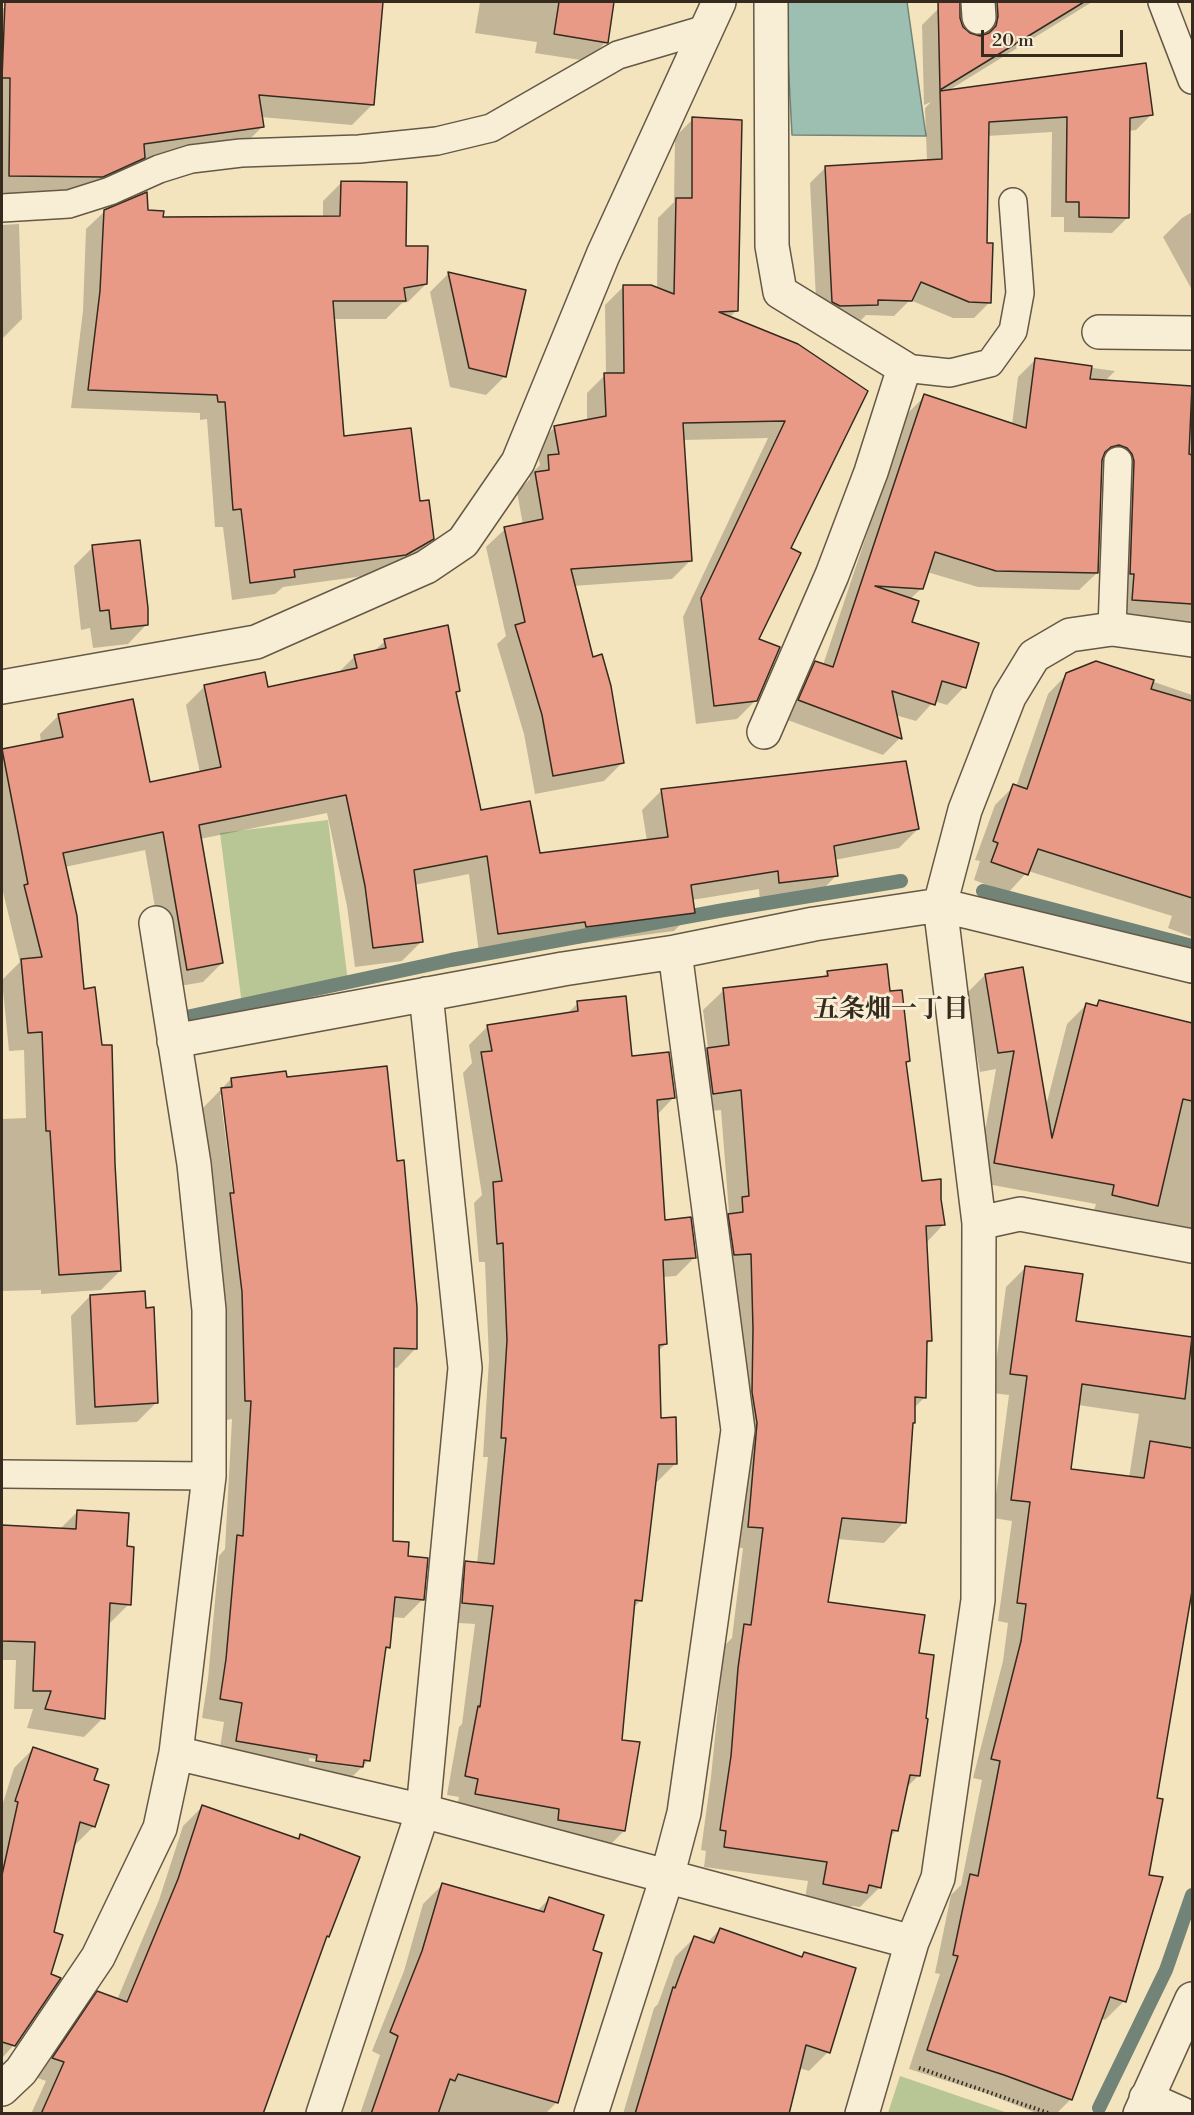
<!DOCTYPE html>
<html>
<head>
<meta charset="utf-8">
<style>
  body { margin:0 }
  #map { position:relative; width:1194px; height:2115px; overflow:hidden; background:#f4e4be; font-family:"Libre Bodoni",serif }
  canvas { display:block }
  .frame { position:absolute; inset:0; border:3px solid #342a1e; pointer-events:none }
  .scale { position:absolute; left:981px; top:30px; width:142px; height:27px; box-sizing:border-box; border:3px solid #342a1e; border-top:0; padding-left:8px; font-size:18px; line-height:21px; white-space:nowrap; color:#342a1e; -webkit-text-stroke:4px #f8edd5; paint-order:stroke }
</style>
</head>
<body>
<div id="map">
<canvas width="1194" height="2115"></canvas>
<div class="frame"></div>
<div class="scale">20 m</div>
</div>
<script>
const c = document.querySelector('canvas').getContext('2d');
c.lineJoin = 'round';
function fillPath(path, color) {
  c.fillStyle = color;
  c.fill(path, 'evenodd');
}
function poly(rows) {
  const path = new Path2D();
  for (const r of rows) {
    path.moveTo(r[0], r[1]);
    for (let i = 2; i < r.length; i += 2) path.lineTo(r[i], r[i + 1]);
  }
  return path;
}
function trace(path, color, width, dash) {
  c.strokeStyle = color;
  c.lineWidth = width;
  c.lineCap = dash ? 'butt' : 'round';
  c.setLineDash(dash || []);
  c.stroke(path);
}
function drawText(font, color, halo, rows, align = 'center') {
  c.font = font + ' "Libre Bodoni","Noto Serif JP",serif';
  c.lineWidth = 6;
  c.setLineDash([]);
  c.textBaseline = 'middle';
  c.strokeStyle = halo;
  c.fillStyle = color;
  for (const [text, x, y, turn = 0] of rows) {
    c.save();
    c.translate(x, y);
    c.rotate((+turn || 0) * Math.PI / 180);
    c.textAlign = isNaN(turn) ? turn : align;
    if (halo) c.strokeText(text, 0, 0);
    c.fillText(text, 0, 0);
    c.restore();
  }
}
const green = poly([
  [328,820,348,982,242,1005,220,833],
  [900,2076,1008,2113,888,2113]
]);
const water = poly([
  [785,2,907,2,926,136,792,135,785,2]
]);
const shadow = poly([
  [120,2,382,2,372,105,352,125,261,117,263,126,242,147,139,162,123,178,2,207,2,8,117,16],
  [480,2,613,2,606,42,587,61,535,53,537,42,475,33],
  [1028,2,1092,2,946,92,1152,114,1136,130,1128,131,1128,217,1112,233,1064,232,1064,217,1051,217,1052,132,987,136,985,244,990,302,974,318,953,318,910,300,894,316,866,315,861,320,823,322,817,318,810,183,826,167,927,161,925,108,931,102,924,105,922,25,939,8,959,19,963,29,971,35,980,37,980,21,997,4],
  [693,119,736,311,729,318,797,345,789,549,757,640,756,700,737,719,696,724,683,617,768,438,683,440,691,560,672,579,573,586,592,659,622,763,604,781,535,794,524,734,497,644,506,636,486,547,505,529,523,525,517,492,530,479,530,475,540,465,536,446,555,427,587,421,587,393,606,374,605,305,624,286,657,289,658,218,674,202,675,137],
  [341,183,405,248,426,284,408,302,402,303,386,319,333,319,343,438,419,502,432,539,414,557,386,573,283,587,275,594,232,600,223,527,215,527,207,419,200,420,200,413,71,408,83,311,86,229,105,211,146,212,162,218,323,218,323,201],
  [1192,212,1192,290,1163,237,1182,218],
  [19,224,22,319,2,339,2,225],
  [449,273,505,376,486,395,450,387,430,292],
  [1035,360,1115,371,1099,387,1065,446,1192,397,1192,622,1115,617,1109,465,1101,462,1097,573,1079,590,978,587,927,572,922,588,910,599,910,623,964,687,947,705,934,701,916,721,895,715,900,738,883,755,782,718,798,680,816,662,823,665,907,414,925,396,1012,425,1018,377],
  [93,547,147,624,128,644,93,648,90,628,81,630,74,566],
  [385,641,458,690,455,694,480,812,539,854,647,841,642,810,661,791,918,829,899,848,834,860,836,876,817,895,760,902,759,889,692,900,693,912,674,931,568,945,567,940,479,953,469,874,414,885,421,942,402,961,355,967,347,906,327,813,200,839,222,963,203,982,169,988,145,850,65,867,82,991,113,1164,120,1271,101,1290,41,1294,41,1290,2,1291,2,1119,26,1118,24,1050,9,1051,2,980,20,962,2,888,2,751,41,743,40,734,59,715,148,784,200,773,186,705,205,686,267,689,337,674,355,656,373,652],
  [1096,662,1192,695,1192,937,1168,928,1172,916,1028,871,1008,893,974,880,980,861,975,860,995,805,1014,786,1016,787,1048,694,1067,674],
  [828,972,889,993,908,1061,905,1064,920,1183,940,1199,944,1224,926,1243,931,1340,926,1345,925,1397,913,1409,904,1522,884,1543,837,1539,826,1603,917,1655,919,1775,905,1789,897,1830,889,1838,880,1887,860,1907,852,1906,846,1912,804,1904,808,1881,704,1867,706,1851,701,1850,711,1777,724,1646,732,1638,743,1548,729,1547,722,1218,729,1212,721,1110,693,1113,687,1069,708,1048,703,1010,724,990,821,979],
  [985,975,1045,1110,1067,1024,1086,1005,1094,1007,1100,1001,1192,1025,1192,1243,1093,1214,1096,1204,976,1182,996,1069,980,1072,966,994],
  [578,1003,631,1058,674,1097,657,1115,663,1222,695,1257,676,1276,663,1277,666,1344,657,1352,659,1420,676,1463,657,1482,654,1482,641,1600,632,1609,621,1741,624,1831,605,1850,456,1813,459,1797,447,1795,459,1727,462,1724,475,1624,443,1622,447,1582,466,1563,477,1564,488,1457,483,1457,489,1360,485,1262,479,1262,474,1203,482,1195,463,1073,472,1063,469,1045,488,1026,567,1014],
  [231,1079,416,1348,397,1368,393,1367,391,1542,406,1558,423,1599,404,1618,391,1617,389,1647,384,1651,369,1760,343,1786,218,1760,224,1722,202,1718,208,1679,219,1556,225,1549,232,1419,227,1420,223,1312,212,1214,215,1210,203,1108],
  [220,1095,224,1095,237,1200,234,1200],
  [309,1758,354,1764,354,1767,309,1761],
  [1025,1268,1074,1322,1192,1339,1192,1584,1156,1799,1124,2001,1105,2020,1100,2018,1071,2099,1056,2114,1039,2114,985,2093,909,2069,940,1974,935,1973,951,1895,961,1885,982,1780,973,1778,1003,1661,1008,1623,998,1621,1012,1521,993,1518,1009,1395,992,1393,1006,1287],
  [1078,1405,1139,1414,1129,1478,1069,1470],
  [90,1296,156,1403,137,1422,76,1425,71,1316],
  [77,1512,125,1548,129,1604,110,1623,107,1623,103,1718,84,1737,27,1728,33,1709,14,1709,16,1660,2,1660,2,1526,60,1529],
  [33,1749,92,1781,94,1826,75,1845,14,2045,2,2058,2,1806,14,1768],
  [202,1807,297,1840,301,1836,328,1936,324,1940,261,2114,31,2114,46,2081,35,2077,79,2012,98,1993,117,2000,159,1900,183,1826],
  [442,1885,536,1912,549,1899,591,1951,557,2102,545,2114,360,2114,380,2055,372,2051,404,1971,423,1904],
  [720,1929,800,1957,804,1954,828,2052,809,2071,799,2068,788,2114,623,2114,654,2008,658,2004,675,1957,694,1938,707,1943]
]);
const stream = poly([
  [983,891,1192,946],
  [177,1019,451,960,724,910,901,881],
  [1099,2108,1166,1970,1192,1895]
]);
const building = poly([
  [5,2,383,2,374,105,259,95,264,127,144,144,145,158,103,177,9,176,10,78,2,78,5,2],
  [559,2,614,2,608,43,554,34,559,2],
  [938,2,960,2,960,18,963,27,970,33,980,36,989,33,996,26,998,16,997,2,1084,2,940,90,938,2],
  [1146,63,1153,115,1130,118,1129,218,1079,217,1079,202,1066,202,1067,117,989,122,987,243,993,243,991,303,969,302,921,282,912,301,878,300,878,305,840,306,832,302,825,166,942,159,940,91,1146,63],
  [692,117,742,120,738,311,719,312,798,344,868,391,791,548,801,553,759,639,780,647,757,701,714,706,701,598,785,421,683,423,692,561,571,569,593,657,602,654,611,686,624,763,553,776,542,715,515,625,525,622,504,527,543,519,535,472,549,470,548,455,559,454,554,426,606,416,604,373,624,373,623,285,651,285,674,294,676,198,692,198,692,117],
  [341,181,407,182,406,246,428,246,427,284,404,288,406,301,333,301,344,436,411,428,420,501,429,500,434,539,406,555,294,570,295,577,250,583,241,509,233,510,225,402,218,402,217,395,88,390,100,291,104,210,147,192,148,210,164,211,163,217,340,216,341,181],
  [448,272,526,290,506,377,469,368,448,272],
  [1035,358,1092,366,1090,379,1192,386,1189,454,1192,455,1192,604,1132,600,1134,574,1130,574,1134,461,1132,454,1127,448,1119,445,1111,447,1105,452,1102,460,1098,573,996,571,935,552,923,589,875,586,919,601,912,622,979,643,966,688,942,681,935,705,892,691,902,739,798,700,815,661,833,667,924,394,1026,428,1035,358],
  [140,540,148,608,148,625,111,629,109,610,100,611,92,545,140,540],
  [448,625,460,691,456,692,481,810,530,801,540,853,668,837,661,789,906,761,919,829,834,846,838,876,779,883,778,871,691,885,695,913,586,927,585,922,498,934,487,856,414,870,423,942,373,948,365,886,346,795,199,825,223,963,187,970,163,832,63,853,77,916,84,989,95,987,102,1045,112,1045,115,1164,121,1271,59,1275,50,1131,46,1131,42,1032,28,1033,21,959,42,957,24,885,28,884,2,749,63,737,58,714,133,699,150,782,221,767,204,685,265,672,268,687,357,668,354,655,386,648,384,639,448,625],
  [1096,661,1154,680,1151,689,1192,701,1192,898,1038,849,1028,875,991,862,998,843,993,841,1013,784,1027,789,1066,673,1096,661],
  [887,964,890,991,902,990,910,1061,906,1062,922,1181,941,1179,941,1199,945,1225,926,1226,932,1341,927,1341,926,1398,915,1397,915,1423,913,1423,906,1523,842,1518,828,1602,925,1615,919,1653,934,1655,926,1718,928,1719,920,1776,910,1775,898,1831,892,1830,881,1888,869,1885,867,1893,823,1884,827,1862,724,1847,726,1831,720,1830,731,1756,738,1668,744,1624,751,1625,763,1528,748,1527,757,1423,752,1392,753,1329,751,1254,734,1255,728,1214,743,1212,742,1197,749,1196,741,1090,713,1094,707,1048,729,1045,723,988,828,976,827,971,887,964],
  [1023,967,1052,1138,1086,1003,1097,1006,1099,1000,1192,1023,1192,1101,1183,1099,1158,1206,1112,1195,1114,1185,994,1163,1014,1051,998,1053,985,974,1023,967],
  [626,996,632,1056,669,1052,675,1098,657,1100,665,1220,691,1217,696,1258,663,1260,667,1344,659,1345,661,1418,676,1417,677,1464,658,1464,642,1601,635,1600,622,1740,640,1742,625,1831,558,1820,559,1809,475,1794,478,1779,465,1776,478,1706,480,1707,493,1606,462,1603,465,1561,494,1564,506,1438,501,1438,507,1340,503,1243,497,1244,493,1182,502,1181,481,1052,492,1051,487,1025,578,1011,577,1001,626,996],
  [387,1066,397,1161,404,1160,417,1307,417,1349,394,1348,393,1541,409,1542,408,1556,428,1558,424,1600,395,1597,390,1648,386,1647,370,1761,364,1760,363,1767,316,1761,317,1755,236,1741,242,1703,220,1699,226,1659,237,1535,243,1536,251,1401,245,1401,242,1292,230,1193,234,1193,221,1088,232,1087,231,1078,286,1071,287,1077,387,1066],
  [1025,1266,1083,1274,1076,1321,1192,1337,1185,1399,1082,1384,1071,1469,1144,1478,1150,1441,1192,1448,1192,1591,1157,1798,1163,1799,1149,1875,1163,1877,1126,2002,1110,1997,1072,2100,1004,2075,927,2050,958,1956,953,1955,970,1874,978,1876,1000,1761,991,1759,1021,1641,1026,1604,1017,1603,1030,1502,1011,1500,1027,1376,1010,1374,1025,1266],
  [145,1291,146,1308,154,1307,158,1403,95,1407,90,1295,145,1291],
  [77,1510,129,1513,127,1546,134,1547,131,1605,110,1603,105,1719,45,1709,51,1691,33,1691,35,1642,2,1641,2,1525,76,1529,77,1510],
  [33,1747,98,1769,94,1780,109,1785,95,1827,80,1822,54,1932,63,1935,51,1974,61,1978,15,2046,2,2042,2,1875,18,1802,15,1801,33,1747],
  [202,1805,299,1839,300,1834,360,1857,329,1937,327,1936,263,2114,41,2114,64,2062,52,2058,97,1991,127,2002,178,1879,202,1805],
  [442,1883,544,1912,549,1897,604,1915,593,1950,602,1953,558,2103,458,2074,455,2081,450,2079,438,2114,371,2114,398,2036,390,2032,422,1951,442,1883],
  [720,1928,802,1957,804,1952,856,1968,830,2053,806,2045,789,2114,635,2114,673,1987,675,1988,694,1936,714,1943,720,1928]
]);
const path = poly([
  [919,2068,1051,2114]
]);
const lane = poly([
  [1162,2,1192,80],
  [2,208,69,204,110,191,159,169,191,159,241,153,359,149,437,141,491,128,618,55,706,29],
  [904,368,950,373,990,363,1013,331,1020,293,1013,202],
  [1112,629,1118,461],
  [2,1474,209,1476]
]);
const street = poly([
  [978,2,979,17],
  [1099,332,1192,333],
  [2,687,256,642,426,567,463,542,518,462,603,255,719,2],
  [764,732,832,575,871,472,904,368,780,292,772,246,771,2],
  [174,1041,563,969,675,952,814,924,940,905,1192,966],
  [979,1223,1020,1214,1192,1246],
  [176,1753,423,1811,912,1942],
  [2,2089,21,2071,98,1957,160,1828,176,1753,209,1476,209,1310,194,1164,156,923],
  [1146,2098,1182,2114],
  [323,2114,423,1811,465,1368,426,994],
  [591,2114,667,1877,684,1813,738,1430,675,952],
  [862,2114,912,1942,938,1878,978,1600,979,1223,940,905,965,810,1009,697,1034,656,1070,635,1112,629,1192,640],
  [1140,2114,1192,1999]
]);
const neighbourhoodNames = [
  ["五条畑一丁目",891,1011]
];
fillPath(green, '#b8c594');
fillPath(water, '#9cbfb2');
trace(water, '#728377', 1.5);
fillPath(shadow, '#0003');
trace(stream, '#728377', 14);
fillPath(building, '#e89a87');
trace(building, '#342a1e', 1.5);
trace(lane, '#645846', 30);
trace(street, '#645846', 36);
trace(path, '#342a1e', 4, [1.5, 3]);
trace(lane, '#f8edd5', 27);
trace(street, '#f8edd5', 33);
drawText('bold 26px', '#342a1e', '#f8edd5', neighbourhoodNames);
</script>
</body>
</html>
